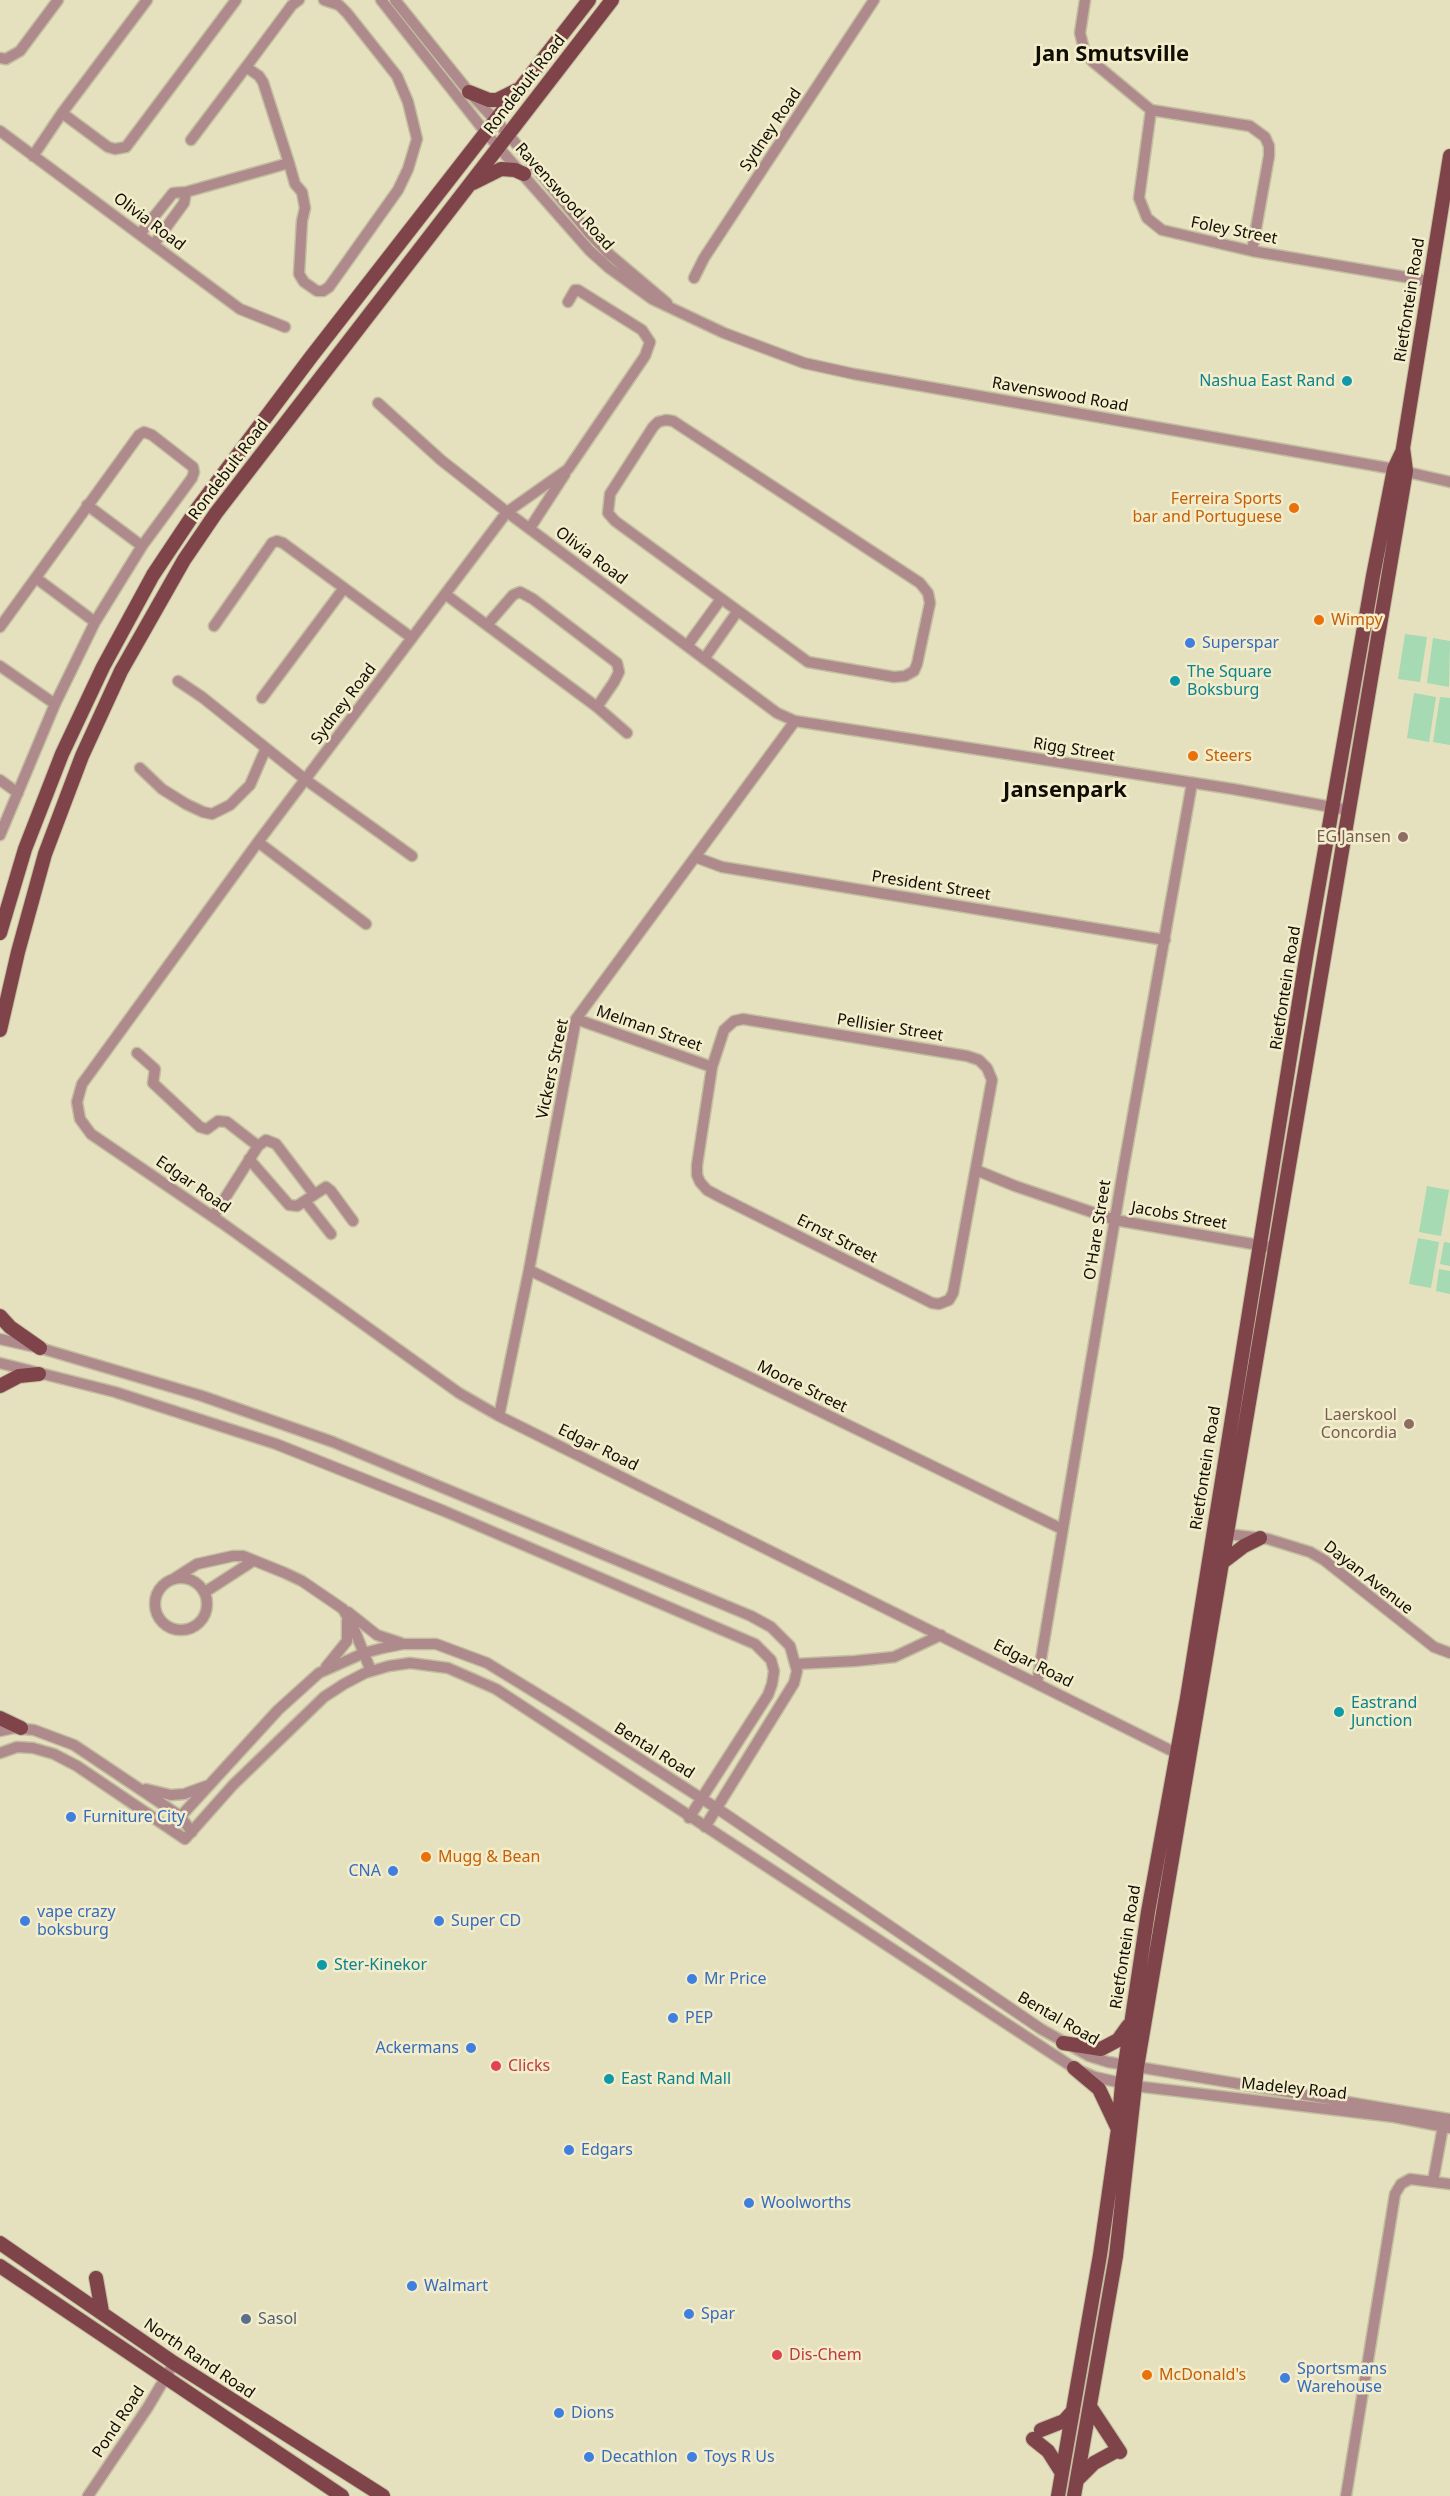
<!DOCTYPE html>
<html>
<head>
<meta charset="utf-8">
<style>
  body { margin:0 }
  canvas { display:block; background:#e5e0be }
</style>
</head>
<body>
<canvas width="1450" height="2496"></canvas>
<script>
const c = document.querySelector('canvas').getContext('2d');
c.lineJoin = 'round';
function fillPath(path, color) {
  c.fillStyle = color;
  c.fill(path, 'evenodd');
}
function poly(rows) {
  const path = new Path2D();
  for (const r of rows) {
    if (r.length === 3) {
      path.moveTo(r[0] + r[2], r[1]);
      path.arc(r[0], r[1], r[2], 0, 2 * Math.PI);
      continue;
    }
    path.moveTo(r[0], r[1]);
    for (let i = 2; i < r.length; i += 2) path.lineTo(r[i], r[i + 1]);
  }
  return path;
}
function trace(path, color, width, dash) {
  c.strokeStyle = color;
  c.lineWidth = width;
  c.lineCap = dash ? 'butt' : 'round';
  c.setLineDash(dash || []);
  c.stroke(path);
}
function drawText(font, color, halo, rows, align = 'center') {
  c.font = font + ' "Noto Sans",sans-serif';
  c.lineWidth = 5;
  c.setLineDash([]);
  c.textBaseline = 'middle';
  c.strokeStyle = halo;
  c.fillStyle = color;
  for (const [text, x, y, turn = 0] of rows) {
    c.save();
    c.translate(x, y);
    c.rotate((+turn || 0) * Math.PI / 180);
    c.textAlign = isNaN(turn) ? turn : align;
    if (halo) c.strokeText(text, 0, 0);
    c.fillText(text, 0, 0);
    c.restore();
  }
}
const green = poly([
  [1405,634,1427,637,1420,682,1398,679],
  [1433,638,1450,641,1449,687,1427,683],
  [1414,693,1436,697,1429,742,1407,738],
  [1440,697,1450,698,1450,745,1433,742],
  [1427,1186,1449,1190,1441,1236,1419,1232],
  [1418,1238,1439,1242,1431,1288,1409,1284],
  [1444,1242,1450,1243,1450,1266,1440,1264],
  [1439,1269,1450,1271,1450,1294,1436,1291]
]);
const minor = poly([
  [381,0,486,133,590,251,609,268,652,299,724,333,804,363,854,374,1394,469,1450,482],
  [395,0,469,92,508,134,590,234,609,254,667,303],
  [1085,0,1080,33,1085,53,1093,62,1151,110],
  [0,58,6,59,20,51,58,0],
  [1151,110,1139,198,1147,218,1162,230,1252,251,1429,281],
  [1151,110,1250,126,1265,137,1269,146,1269,156,1252,251],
  [62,113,108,147,115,149,126,147,236,0],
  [0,131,240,309,285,327],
  [191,140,246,67],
  [33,156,62,113,147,0],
  [289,163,263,82,259,76,246,67,292,5,299,0],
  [140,234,173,193,186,192,289,163,295,184,302,192,305,208,302,221,299,274,304,282,317,291,323,291,329,287,398,190,408,169,417,139,408,102,397,76,347,13,339,5,324,0],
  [154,244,184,203,186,192],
  [694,278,704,258,874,0],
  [568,302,575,290,578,290,642,330,650,342,645,356,568,469,507,512,258,842,82,1084,77,1102,80,1119,91,1134,222,1223,459,1393,499,1416,1176,1753],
  [378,403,441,460,507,512,777,713,795,721,1233,789,1348,810],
  [666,420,673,421,920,583,928,593,930,603,917,664,914,671,905,676,894,677,808,662,615,521,608,513,610,494,653,427,658,422,666,420],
  [87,505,142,546],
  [530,528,565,474],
  [36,578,95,622],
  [445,594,597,707,627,733],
  [487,625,513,595,520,592,533,599,617,663,619,672,614,682,597,707],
  [214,626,272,543,277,541,283,543,412,638],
  [0,627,139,435,144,432,152,435,193,467,194,472,192,478,142,546,95,622,55,704,0,835],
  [687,646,721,599],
  [704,659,737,612],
  [0,666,55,704],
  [178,681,202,697,306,780,412,856],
  [262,698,344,588],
  [140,768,162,789,186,804,203,812,212,814,230,805,250,785,266,748],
  [0,780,18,793],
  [258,842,366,924],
  [695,857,722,867,1165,940],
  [576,1019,712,1067],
  [743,1019,967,1056,979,1060,987,1068,992,1080,953,1293,949,1300,939,1304,932,1303,720,1197,707,1190,700,1182,697,1175,697,1165,712,1067,724,1030,734,1021,743,1019],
  [137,1053,155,1069,153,1083,200,1127,207,1129,218,1121,227,1122,258,1146],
  [249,1159,289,1205,297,1206,326,1187,331,1191,353,1221],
  [976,1170,1015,1186,1115,1220,1276,1248],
  [305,1201,331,1234],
  [213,1217,258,1146,266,1140,276,1144,314,1194],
  [529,1270,1062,1529],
  [0,1339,40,1348,202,1396,333,1442,751,1616,771,1627,790,1646,797,1671,794,1683,705,1827],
  [0,1363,115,1392,276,1444,444,1511,755,1644,771,1660,774,1671,772,1684,768,1695,689,1818],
  [499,1416,529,1270,576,1019,795,721],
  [1219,1533,1268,1539,1310,1552,1324,1560,1434,1647,1450,1653],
  [181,1604,26],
  [175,1578,197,1564,233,1556,243,1556,285,1573,302,1581,343,1609,354,1629,371,1671],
  [205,1592,253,1561],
  [348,1612,377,1635,401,1643],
  [796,1664,855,1661,894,1657,941,1635],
  [326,1667,347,1641,347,1621],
  [1037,1683,1123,1171,1192,783],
  [0,1731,14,1728,34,1730,74,1745,180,1816,192,1832],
  [0,1753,17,1747,33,1748,54,1754,77,1766,185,1839,233,1785,324,1697,344,1684,365,1673,389,1666,410,1663,448,1668,496,1689,1074,2068,1095,2077,1135,2086,1394,2117,1450,2128],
  [146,1789,171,1795,184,1794,209,1785],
  [170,1828,278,1710,319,1673,364,1653,383,1648,403,1644,436,1644,487,1663,567,1712,718,1809,1041,2029,1089,2056,1108,2062,1450,2119],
  [1433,2181,1444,2121],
  [88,2496,148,2407,174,2363],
  [1346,2496,1395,2194,1401,2184,1410,2179,1450,2184]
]);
const major = poly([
  [469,92,489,100,497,100,517,90],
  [473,183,501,169,515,170,524,174],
  [0,933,25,849,62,754,103,667,153,575,197,509,311,357,589,0],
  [0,1030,18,952,45,854,82,756,121,671,184,560,216,513,612,0],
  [0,1316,10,1327,40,1348],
  [0,1386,19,1376,39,1374],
  [1223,1562,1244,1546,1260,1538],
  [0,1718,21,1728],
  [1063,2043,1101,2049,1118,2040,1128,2026],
  [1074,2068,1099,2089,1117,2127],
  [0,2243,174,2363,383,2496],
  [0,2266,342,2496],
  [96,2278,102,2312],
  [1091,2408,1120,2452],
  [1041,2430,1064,2421,1073,2411],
  [1033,2439,1048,2451,1062,2473],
  [1077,2480,1094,2463,1116,2451],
  [1058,2496,1100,2255,1118,2129,1122,2084,1148,1912,1187,1698,1307,952,1373,576,1394,469,1403,450],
  [1074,2496,1116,2256,1137,2067,1406,471,1403,448,1450,156]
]);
const markers = [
  [1347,381,6,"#0f9aa8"],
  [1294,508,6,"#e8710a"],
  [1319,620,6,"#e8710a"],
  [1190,643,6,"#3f7fe0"],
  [1175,681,6,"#0f9aa8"],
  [1193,756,6,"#e8710a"],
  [1403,837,6,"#8d6e63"],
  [1409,1424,6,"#8d6e63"],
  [1339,1712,6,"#0f9aa8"],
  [71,1817,6,"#3f7fe0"],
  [426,1857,6,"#e8710a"],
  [393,1871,6,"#3f7fe0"],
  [25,1921,6,"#3f7fe0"],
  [439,1921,6,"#3f7fe0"],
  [322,1965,6,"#0f9aa8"],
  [692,1979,6,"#3f7fe0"],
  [673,2018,6,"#3f7fe0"],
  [471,2048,6,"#3f7fe0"],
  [496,2066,6,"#e0444e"],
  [609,2079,6,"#0f9aa8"],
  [569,2150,6,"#3f7fe0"],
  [749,2203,6,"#3f7fe0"],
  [412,2286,6,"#3f7fe0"],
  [689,2314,6,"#3f7fe0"],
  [246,2319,6,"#5c6f8a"],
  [777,2355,6,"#e0444e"],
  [1147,2375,6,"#e8710a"],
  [1285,2378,6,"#3f7fe0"],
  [559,2413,6,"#3f7fe0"],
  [589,2457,6,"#3f7fe0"],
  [692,2457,6,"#3f7fe0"]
];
const streetNames = [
  ["Rondebult Road",525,85,-52],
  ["Sydney Road",771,130,-56],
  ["Ravenswood Road",564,197,48],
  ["Olivia Road",149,222,37],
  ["Foley Street",1234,231,11],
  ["Rietfontein Road",1410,300,-81],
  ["Ravenswood Road",1060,395,10],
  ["Rondebult Road",229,470,-53],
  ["Olivia Road",591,556,37],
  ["Sydney Road",344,704,-53],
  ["Rigg Street",1074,750,9],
  ["President Street",931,886,9],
  ["Rietfontein Road",1286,988,-81],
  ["Pellisier Street",890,1028,9],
  ["Melman Street",649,1029,19],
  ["Vickers Street",553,1069,-78],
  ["Edgar Road",193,1185,35],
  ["Jacobs Street",1179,1216,10],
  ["O'Hare Street",1098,1230,-81],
  ["Ernst Street",837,1239,27],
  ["Moore Street",802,1387,26],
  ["Edgar Road",598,1448,26],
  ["Rietfontein Road",1206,1468,-81],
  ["Dayan Avenue",1368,1578,38],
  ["Edgar Road",1033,1664,27],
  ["Bental Road",654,1751,32],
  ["Rietfontein Road",1126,1947,-81],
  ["Bental Road",1058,2019,30],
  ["Madeley Road",1294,2089,6],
  ["North Rand Road",199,2359,34],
  ["Pond Road",119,2422,-57]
];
const cultureNames = [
  ["Nashua East Rand",1335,381,"right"],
  ["The Square",1187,672],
  ["Boksburg",1187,690],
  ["Eastrand",1351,1703],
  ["Junction",1351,1721],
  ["Ster-Kinekor",334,1965],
  ["East Rand Mall",621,2079]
];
const foodNames = [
  ["Ferreira Sports",1282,499,"right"],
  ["bar and Portuguese",1282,517,"right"],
  ["Wimpy",1331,620],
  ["Steers",1205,756],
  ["Mugg & Bean",438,1857],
  ["McDonald's",1159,2375]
];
const shopNames = [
  ["Superspar",1202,643],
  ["Furniture City",83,1817],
  ["CNA",381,1871,"right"],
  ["vape crazy",37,1912],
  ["boksburg",37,1930],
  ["Super CD",451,1921],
  ["Mr Price",704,1979],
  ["PEP",685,2018],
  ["Ackermans",459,2048,"right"],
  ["Edgars",581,2150],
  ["Woolworths",761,2203],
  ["Walmart",424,2286],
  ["Spar",701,2314],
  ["Sportsmans",1297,2369],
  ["Warehouse",1297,2387],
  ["Dions",571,2413],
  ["Decathlon",601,2457],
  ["Toys R Us",704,2457]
];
const educationNames = [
  ["EG Jansen",1391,837],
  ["Laerskool",1397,1415],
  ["Concordia",1397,1433]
];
const healthNames = [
  ["Clicks",508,2066],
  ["Dis-Chem",789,2355]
];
const serviceNames = [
  ["Sasol",258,2319]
];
const districtNames = [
  ["Jan Smutsville",1112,55],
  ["Jansenpark",1065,791]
];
fillPath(green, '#a5dab3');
trace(minor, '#c3bea0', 13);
trace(major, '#c3bea0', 16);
trace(minor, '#ae8a8c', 10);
trace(major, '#7f444a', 14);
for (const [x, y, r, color] of markers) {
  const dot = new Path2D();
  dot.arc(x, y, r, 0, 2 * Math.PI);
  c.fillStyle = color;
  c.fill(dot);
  trace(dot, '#f3edcb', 2);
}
drawText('16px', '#100e04', '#f3edcb', streetNames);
drawText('16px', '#0d838f', '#f3edcb', cultureNames, 'left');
drawText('16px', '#c56008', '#f3edcb', foodNames, 'left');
drawText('16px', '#366cbe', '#f3edcb', shopNames, 'left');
drawText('16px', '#785e54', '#f3edcb', educationNames, 'right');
drawText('16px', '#be3a42', '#f3edcb', healthNames, 'left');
drawText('16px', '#4e5e75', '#f3edcb', serviceNames, 'left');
drawText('bold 22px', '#100e04', '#f3edcb', districtNames);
</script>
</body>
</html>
